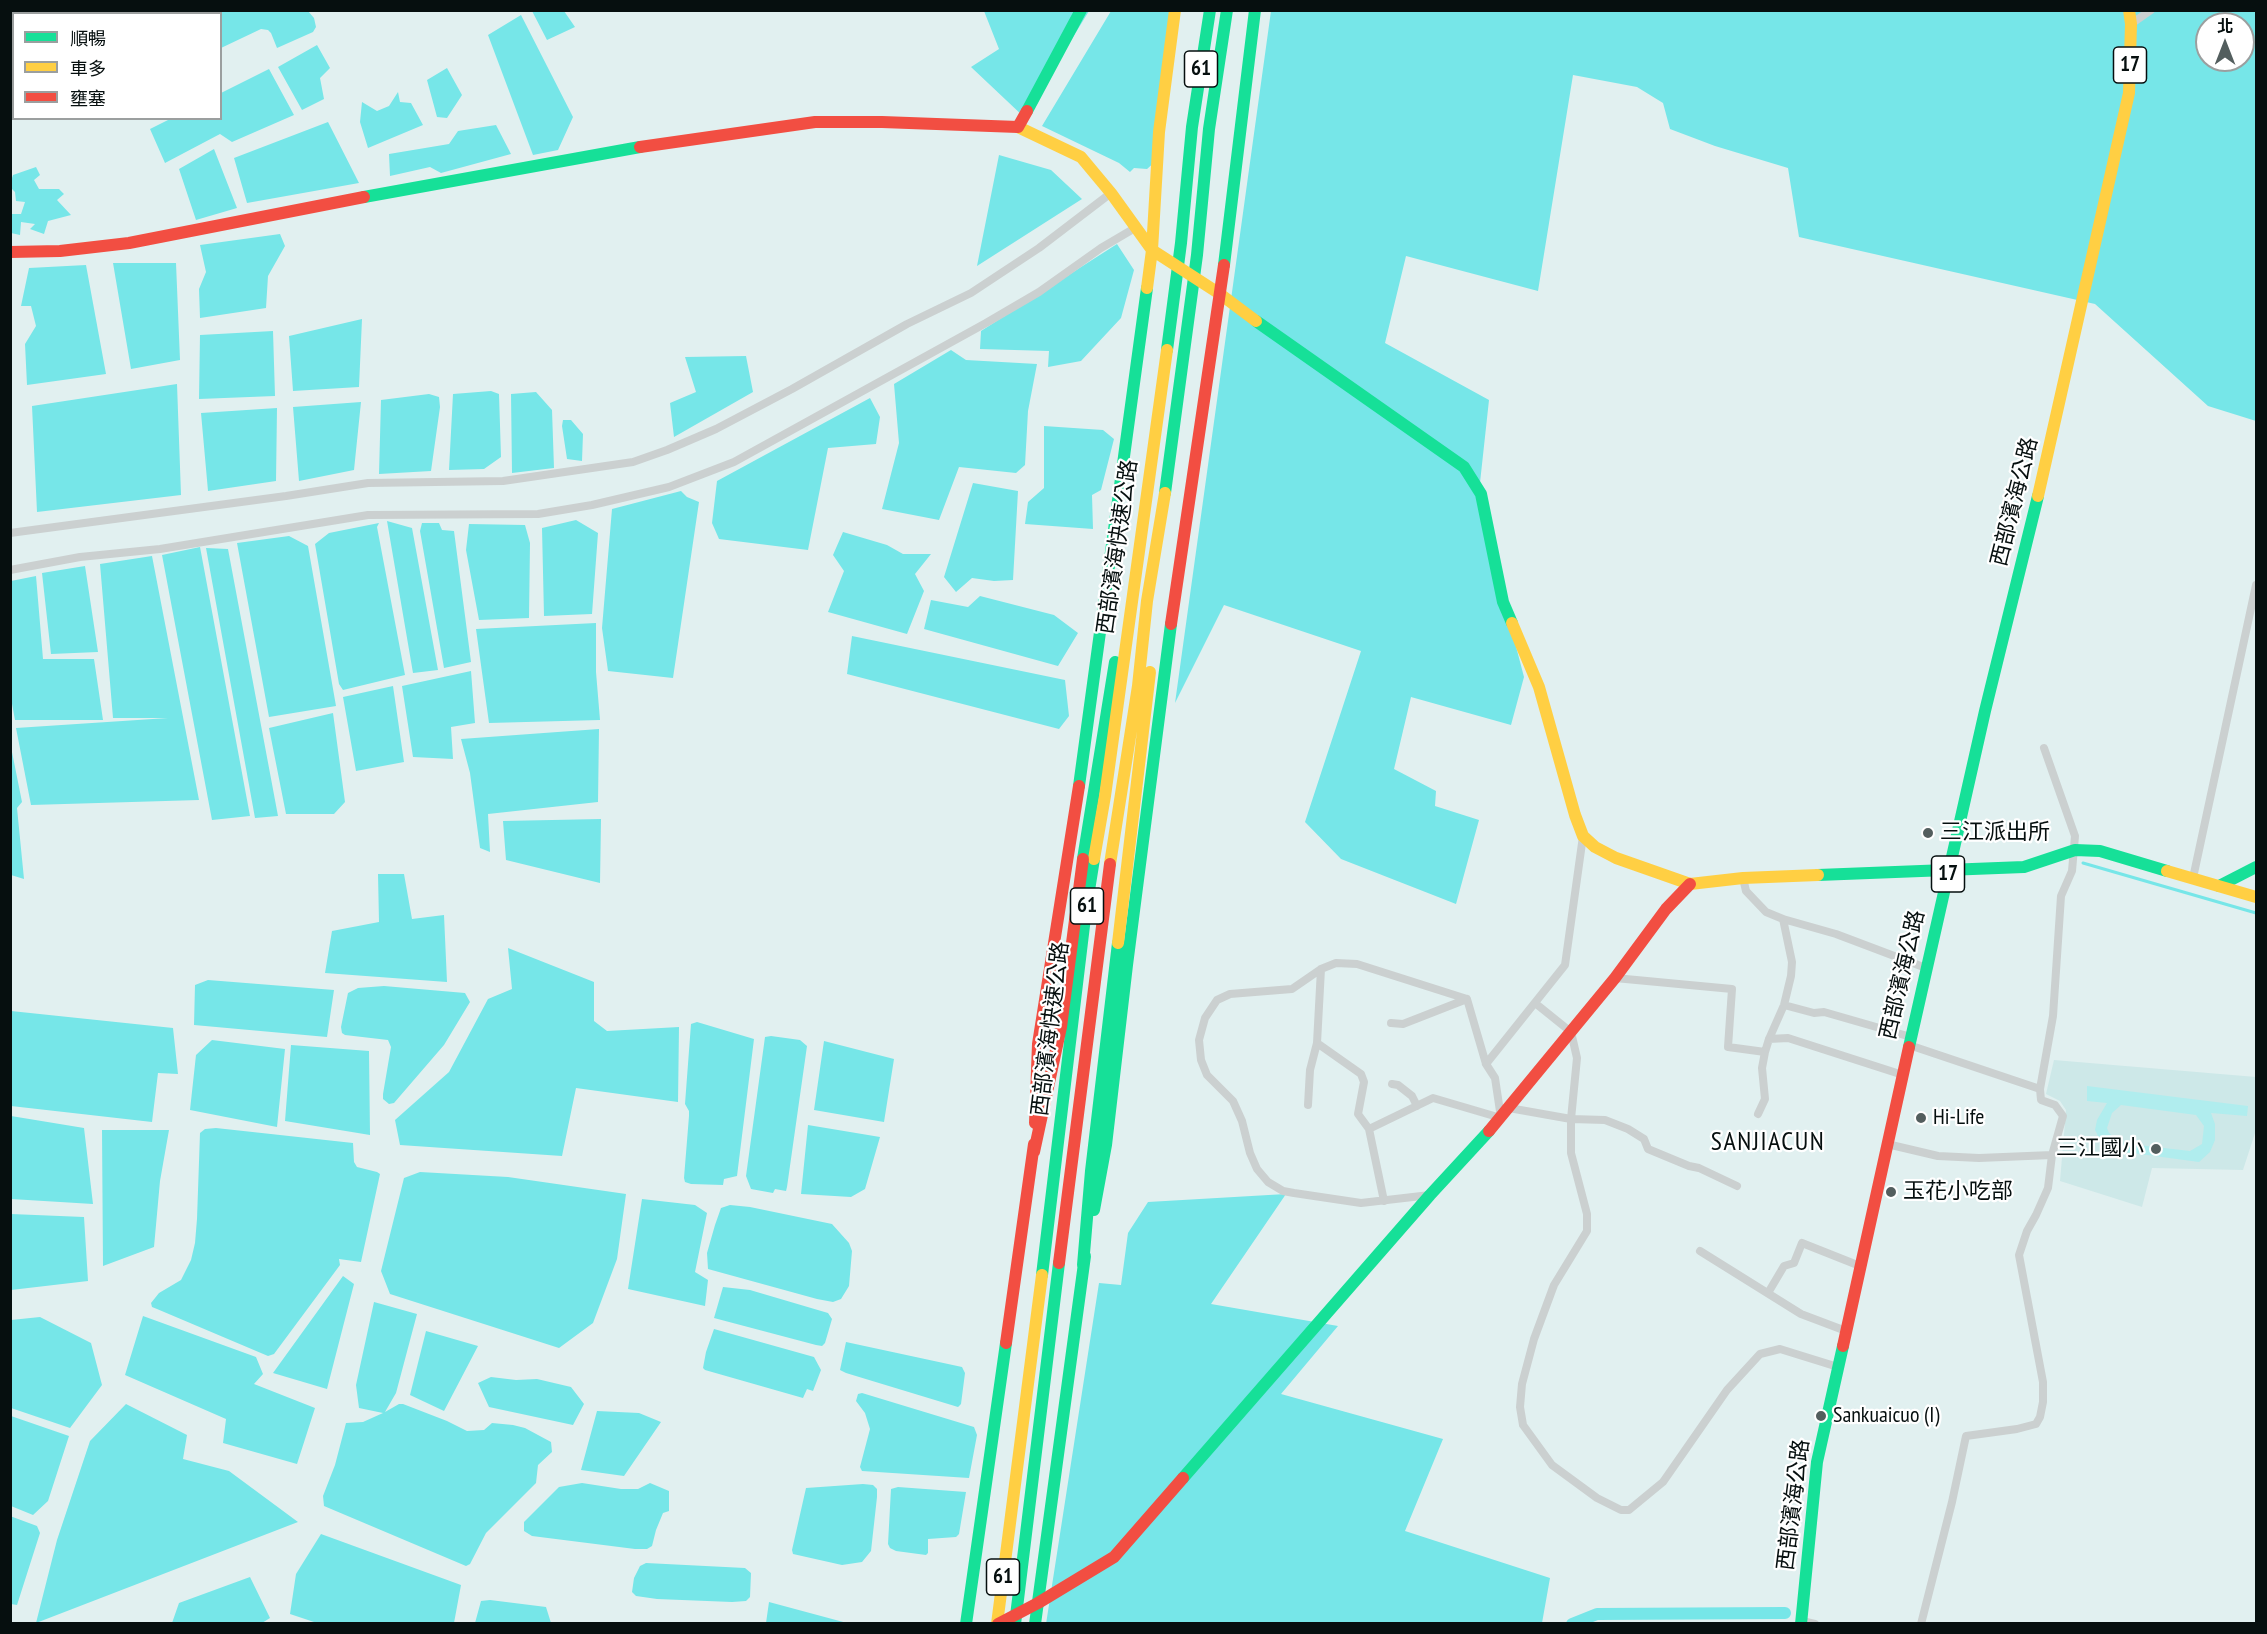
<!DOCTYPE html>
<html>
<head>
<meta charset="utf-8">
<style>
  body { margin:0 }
  #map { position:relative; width:2267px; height:1634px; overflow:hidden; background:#e1f0f0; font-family:"PT Sans Narrow","Noto Sans TC",sans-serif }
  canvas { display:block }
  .frame { position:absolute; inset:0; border:12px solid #060f0f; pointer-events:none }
  .legend { position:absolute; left:12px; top:12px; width:210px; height:108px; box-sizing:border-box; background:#fff; border:2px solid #9b9f9f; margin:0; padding:8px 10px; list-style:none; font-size:18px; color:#060f0f }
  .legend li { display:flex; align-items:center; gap:12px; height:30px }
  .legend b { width:30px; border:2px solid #9b9f9f }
  .north { position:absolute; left:2195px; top:12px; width:60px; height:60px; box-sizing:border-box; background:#fff; border:2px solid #9b9f9f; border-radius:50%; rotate:0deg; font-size:16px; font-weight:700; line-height:24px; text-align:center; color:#060f0f }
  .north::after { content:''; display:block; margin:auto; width:21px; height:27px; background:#535e5e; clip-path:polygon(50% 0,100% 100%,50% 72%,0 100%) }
</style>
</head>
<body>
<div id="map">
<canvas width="2267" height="1634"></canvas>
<div class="frame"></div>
<ul class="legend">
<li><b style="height:8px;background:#16e098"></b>順暢</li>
<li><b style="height:8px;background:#ffcf43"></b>車多</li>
<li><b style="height:8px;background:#f24e42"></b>壅塞</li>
</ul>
<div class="north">北</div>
</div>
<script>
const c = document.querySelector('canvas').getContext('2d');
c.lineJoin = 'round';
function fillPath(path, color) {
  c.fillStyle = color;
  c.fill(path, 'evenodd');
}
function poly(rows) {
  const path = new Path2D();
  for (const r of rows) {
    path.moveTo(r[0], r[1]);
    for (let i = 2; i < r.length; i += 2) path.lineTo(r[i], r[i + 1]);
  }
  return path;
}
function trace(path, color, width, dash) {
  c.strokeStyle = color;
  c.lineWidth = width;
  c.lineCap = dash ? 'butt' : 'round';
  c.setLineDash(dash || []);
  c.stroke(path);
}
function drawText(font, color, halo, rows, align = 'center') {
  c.font = font + ' "PT Sans Narrow","Noto Sans TC",sans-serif';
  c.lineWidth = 4.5;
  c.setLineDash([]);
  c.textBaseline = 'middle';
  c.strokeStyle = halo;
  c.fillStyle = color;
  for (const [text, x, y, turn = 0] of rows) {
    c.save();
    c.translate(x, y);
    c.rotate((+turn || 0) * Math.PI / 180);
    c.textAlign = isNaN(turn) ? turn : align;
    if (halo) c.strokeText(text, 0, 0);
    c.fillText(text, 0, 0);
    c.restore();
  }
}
const built = poly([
  [2054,1060,2256,1077,2256,1130,2243,1170,2152,1168,2142,1207,2060,1181,2066,1110,2060,1101,2046,1094]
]);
const green = poly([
  [2087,1086,2248,1106,2247,1116,2211,1113,2215,1124,2215,1140,2210,1152,2199,1162,2110,1150,2103,1146,2095,1130,2097,1120,2107,1103,2087,1101],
  [2121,1105,2196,1115,2204,1126,2202,1144,2190,1151,2121,1143,2109,1133,2107,1128,2112,1113]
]);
const water = poly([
  [206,11,308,11,314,18,316,27,313,32,277,48,271,33,268,30,261,29,221,48,220,14,200,13],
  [532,11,564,11,575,27,547,40],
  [984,11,1089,11,1024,117,971,67,999,49],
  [1111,11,1177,11,1157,160,1147,169,1134,168,1130,172,1119,163,1042,126],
  [1271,11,2256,11,2256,421,2208,406,2095,304,1799,237,1788,168,1715,146,1670,129,1663,103,1637,87,1573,75,1538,291,1406,256,1385,343,1489,400,1478,501,1524,677,1511,725,1411,697,1394,769,1436,791,1435,806,1479,820,1456,904,1341,859,1305,822,1361,651,1224,605,1175,703],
  [2207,24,2243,24,2243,60,2207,60],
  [521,15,573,117,558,150,533,155,488,35],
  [317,45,330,68,320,78,324,99,302,110,278,67],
  [447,68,462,95,447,118,437,117,427,80],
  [269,69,294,115,232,142,220,134,165,163,150,129,170,119,220,118,221,93],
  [398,92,400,102,411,103,423,125,368,148,360,122,362,102,377,111,389,106],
  [328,122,359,183,247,203,234,158],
  [496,125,511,154,441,173,430,167,390,176,389,154,449,144,458,131],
  [214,149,237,208,196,220,179,169],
  [999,155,1051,170,1082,199,977,266],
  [36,167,40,175,34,180,39,189,59,189,64,194,57,200,71,215,48,221,44,234,30,229,35,224,21,222,20,235,11,233,11,214,21,214,25,202,16,201,15,192,11,188,11,181,13,175],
  [280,234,285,246,268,276,266,308,200,318,199,289,206,272,200,245],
  [1117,244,1134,270,1121,318,1081,361,1048,367,1049,351,980,349,981,331],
  [113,263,176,263,180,360,131,369],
  [86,265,106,374,27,385,25,344,36,326,31,306,21,306,29,268],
  [362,319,359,387,293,391,289,336],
  [273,331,275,396,199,399,200,335],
  [951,350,966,360,1037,364,1028,411,1025,465,1016,473,959,467,939,520,882,509,899,443,894,384],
  [746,356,753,392,674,437,670,403,696,392,685,357],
  [177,384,181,495,37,512,32,406],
  [491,391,499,394,501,457,484,469,449,470,453,394],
  [536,392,552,410,554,468,512,473,511,394],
  [429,394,439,397,440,407,431,471,379,474,381,400],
  [870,398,880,417,876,444,828,448,808,550,719,539,712,523,717,481],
  [361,402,354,470,299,481,293,407],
  [277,408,276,481,208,491,201,413],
  [563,420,571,420,583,434,582,461,567,459,562,426],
  [1044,426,1103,430,1114,439,1101,490,1092,495,1093,529,1025,524,1028,502,1044,488],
  [973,483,1018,491,1013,580,994,581,972,578,956,592,944,577],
  [681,491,687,497,699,502,673,678,608,671,602,628,612,509],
  [576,520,598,533,592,614,544,616,542,528],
  [387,521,412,528,438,670,413,673],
  [379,523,377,527,405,675,343,690,339,684,315,544,329,533],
  [422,523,439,523,442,530,454,531,471,662,444,668,420,531],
  [469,524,525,525,530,543,529,618,479,620,466,550],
  [843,532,887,545,903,554,931,554,915,574,924,591,907,634,828,612,844,571,833,555],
  [289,536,308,546,336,706,269,717,237,543],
  [200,547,250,816,212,820,162,555],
  [206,548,228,549,278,816,255,818],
  [152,556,199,800,31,805,16,728,168,718,113,718,100,564],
  [85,566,98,652,51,654,42,573],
  [36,576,43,659,94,659,103,720,15,720,10,693,11,581],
  [980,596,1054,615,1078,633,1058,666,924,629,931,600,968,607],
  [596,623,596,672,600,720,489,723,476,629],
  [852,636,1065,680,1069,716,1059,729,847,674],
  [471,671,475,723,451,727,453,759,413,757,402,686],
  [393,686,404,762,356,771,343,697],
  [333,713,345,802,334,814,286,814,269,728],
  [599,729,598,802,488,814,490,852,480,848,470,773,461,739],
  [10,742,22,802,17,808,24,879,11,875],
  [601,819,600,883,506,860,503,821],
  [378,874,404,874,412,919,444,915,447,982,325,973,332,931,379,922],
  [508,948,594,982,594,1021,607,1031,679,1027,678,1102,576,1088,562,1156,400,1145,395,1120,449,1072,488,999,512,989],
  [208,980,334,990,327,1037,194,1025,195,985],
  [384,986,465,993,470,1002,444,1045,394,1103,389,1104,383,1099,383,1094,391,1047,388,1040,345,1035,342,1033,341,1027,348,993,358,988],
  [11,1011,173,1028,178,1074,158,1073,152,1122,11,1106],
  [697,1022,754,1039,737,1176,724,1179,723,1185,691,1184,685,1182,684,1178,689,1116,689,1111,685,1104,691,1024],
  [771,1036,800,1040,807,1046,787,1187,786,1191,775,1189,773,1193,751,1189,746,1176,765,1037],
  [212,1040,285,1049,277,1127,190,1110,196,1055],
  [824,1041,894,1059,884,1122,814,1110],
  [291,1045,369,1051,370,1135,285,1121],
  [11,1116,84,1128,93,1204,11,1199],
  [808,1125,880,1137,865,1189,851,1197,801,1194],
  [216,1128,353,1143,354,1162,357,1167,377,1172,380,1174,361,1262,339,1259,340,1265,274,1354,268,1356,157,1309,152,1307,151,1303,159,1293,181,1280,191,1260,195,1243,197,1219,200,1133,205,1129],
  [102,1130,169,1130,160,1181,154,1247,103,1266],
  [420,1172,508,1177,626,1194,617,1259,593,1323,559,1348,390,1294,381,1271,404,1178],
  [1286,1194,1211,1304,1338,1326,1281,1394,1443,1439,1405,1531,1550,1578,1542,1623,1046,1624,1099,1283,1121,1285,1128,1233,1148,1202],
  [642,1199,695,1205,707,1213,695,1272,708,1280,705,1306,628,1289],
  [730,1205,750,1207,832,1224,849,1243,852,1251,849,1286,841,1299,833,1302,817,1299,708,1269,707,1253,715,1225,721,1208],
  [11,1214,84,1217,88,1281,11,1290],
  [343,1276,354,1284,327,1389,273,1373],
  [723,1287,750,1290,828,1313,832,1319,825,1343,822,1346,816,1345,714,1318],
  [374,1302,417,1314,396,1393,385,1412,399,1404,403,1404,447,1421,467,1431,484,1430,492,1423,513,1425,525,1428,551,1442,552,1452,538,1465,536,1483,486,1533,470,1564,466,1566,324,1506,323,1496,335,1465,346,1423,363,1422,383,1413,359,1408,356,1385],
  [143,1316,256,1357,263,1374,254,1384,315,1408,297,1464,223,1443,226,1419,125,1375],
  [40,1317,91,1343,102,1385,70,1428,11,1408,11,1320],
  [714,1329,814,1357,821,1370,813,1391,807,1389,803,1398,705,1370,703,1368,706,1352],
  [426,1331,478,1346,444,1411,410,1395],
  [846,1342,962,1367,965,1373,961,1404,958,1407,846,1373,840,1370],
  [491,1377,516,1380,537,1379,571,1387,584,1404,573,1425,489,1407,478,1383],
  [862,1393,974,1427,977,1435,969,1478,862,1471,860,1467,870,1429,865,1413,856,1401,858,1394],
  [126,1404,187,1435,183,1459,229,1471,298,1522,36,1623,57,1540,90,1441],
  [597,1411,639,1413,661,1422,624,1476,581,1470],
  [11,1416,69,1436,48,1501,33,1515,11,1506],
  [582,1483,621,1489,638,1489,650,1483,669,1491,669,1511,663,1513,656,1530,652,1546,647,1549,635,1549,532,1536,524,1531,524,1522,559,1487],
  [863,1484,873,1485,877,1489,877,1497,871,1551,862,1562,842,1565,793,1554,792,1550,806,1488],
  [898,1487,966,1492,959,1534,956,1537,928,1539,928,1553,926,1555,896,1551,890,1548,888,1544,891,1489],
  [10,1516,37,1526,40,1533,17,1605,11,1604],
  [321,1534,461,1585,454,1623,317,1623,290,1614,296,1574],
  [646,1563,745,1568,751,1573,750,1597,746,1601,732,1602,657,1599,636,1596,632,1592,634,1578,640,1566],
  [250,1577,270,1618,262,1623,172,1623,179,1603],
  [490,1600,546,1607,551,1623,475,1623,481,1601],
  [769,1602,847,1623,766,1623]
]);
const stream = poly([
  [2083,863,2256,913]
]);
const canal = poly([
  [1572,1624,1597,1614,1785,1613]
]);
const street = poly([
  [2131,24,2151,10],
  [10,533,286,496,368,483,503,481,633,462,667,450,716,429,792,389,907,324,971,293,1039,248,1111,193],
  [10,570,80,557,160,549,368,515,538,514,592,505,669,487,734,462,986,323,1039,292,1101,248,1135,228],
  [1743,878,1746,891,1766,912,1783,919,1836,934,1926,968],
  [2193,878,2256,585],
  [1321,969,1317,1043,1361,1074,1364,1082,1358,1114,1369,1129,1384,1201],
  [1615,978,1732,989,1728,1047,1765,1052],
  [1535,1003,1571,1032,1577,1058,1571,1119,1571,1153,1587,1214,1587,1231,1554,1285,1534,1339,1522,1384,1520,1407,1523,1425,1552,1465,1597,1498,1621,1510,1629,1510,1663,1482,1727,1390,1760,1354,1780,1349,1838,1367],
  [1784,1005,1814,1013,1824,1012,1911,1037],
  [1391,1023,1403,1024,1467,999],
  [1769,1039,1788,1038,1903,1075],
  [1909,1045,2040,1089],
  [1486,1064,1565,965,1583,836],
  [1392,1084,1398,1085,1412,1096,1417,1106],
  [1308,1105,1310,1070,1317,1043],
  [1509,1108,1571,1119,1605,1120,1628,1129,1644,1139,1648,1149,1689,1166,1699,1168,1737,1186],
  [1758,1114,1765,1099,1762,1068,1765,1052,1769,1039,1784,1005,1791,976,1792,962,1783,919],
  [1369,1129,1433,1098,1501,1118,1495,1078,1486,1064,1467,999,1357,964,1336,963,1321,969,1292,989,1230,994,1217,1000,1205,1018,1199,1040,1201,1060,1207,1075,1233,1101,1242,1121,1250,1153,1257,1169,1268,1182,1283,1191,1294,1193,1361,1203,1430,1195],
  [1887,1144,1938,1156,1979,1158,2052,1155],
  [1700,1251,1801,1314,1846,1331],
  [1768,1293,1784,1266,1794,1263,1802,1243,1860,1266],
  [1802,1621,1815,1624],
  [1921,1624,1952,1502,1966,1436,2017,1429,2036,1424,2040,1417,2043,1402,2043,1382,2019,1255,2027,1231,2036,1215,2048,1188,2052,1155,2063,1116,2055,1105,2041,1100,2040,1089,2053,1016,2061,896,2072,871,2075,836,2044,748]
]);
const fast = poly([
  [1027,111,1081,10],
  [364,197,640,147],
  [1224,265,1255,10],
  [1256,321,1464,467,1481,494,1503,602,1512,623],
  [1167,350,1181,243,1192,127,1210,10],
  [1165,493,1197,255,1209,129,1227,10],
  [1079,786,1147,288],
  [1083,859,1115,662],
  [1818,875,2024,867,2075,850,2100,851,2167,871],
  [2219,886,2256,867],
  [1909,1047,1985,711,2038,496],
  [1094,1210,1106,1145,1127,965,1171,624],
  [1083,1265,1091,1171,1118,943],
  [1042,1275,1086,909,1094,859],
  [1183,1478,1430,1195,1489,1131],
  [966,1624,1006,1343],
  [1015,1624,1059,1263],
  [1035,1624,1085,1256],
  [1801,1624,1817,1462,1843,1346]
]);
const slow = poly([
  [1018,127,1081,157,1111,193,1152,250,1220,294,1256,321],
  [1147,288,1152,250,1159,132,1175,10],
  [2038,496,2129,93,2131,24,2129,10],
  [1512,623,1539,687,1575,815,1583,836,1595,847,1616,858,1690,884,1743,878,1818,875],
  [1094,859,1105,796,1167,350],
  [1110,864,1138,686,1147,601,1165,493],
  [2167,871,2256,897],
  [1118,943,1150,672],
  [997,1624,1042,1275]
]);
const jam = poly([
  [640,147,815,122,882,122,1018,127,1027,111],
  [10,252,60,251,129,243,364,197],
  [1171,624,1224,265],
  [1035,1123,1038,1044,1079,786],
  [1489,1131,1615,978,1666,909,1690,884],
  [1034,1152,1061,1027,1083,859],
  [1059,1263,1110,864],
  [1006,1343,1034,1144],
  [1843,1346,1909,1047],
  [998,1624,1038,1603,1114,1557,1183,1478]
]);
const markers = [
  [1928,833,6,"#535e5e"],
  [1921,1118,6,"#535e5e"],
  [2156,1149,6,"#535e5e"],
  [1891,1192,6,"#535e5e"],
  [1821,1416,6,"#535e5e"]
];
const shields = [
  [2130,65,33],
  [1201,69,33],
  [1948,874,33],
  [1087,906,33],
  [1003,1577,33]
];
const shieldNames = [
  ["17",2130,65],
  ["61",1201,69],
  ["17",1948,874],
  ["61",1087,906],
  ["61",1003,1577]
];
const streetNames = [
  ["西部濱海公路",2015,502,-76],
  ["西部濱海快速公路",1118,547,-82],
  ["西部濱海公路",1903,975,-77],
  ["西部濱海快速公路",1051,1029,-83],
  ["西部濱海公路",1794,1505,-83]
];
const poiNames = [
  ["三江派出所",1940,833],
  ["Hi-Life",1933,1118],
  ["三江國小",2144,1149,"right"],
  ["玉花小吃部",1903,1192],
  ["Sankuaicuo (I)",1833,1416]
];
const quarterNames = [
  ["SANJIACUN",1768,1143]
];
fillPath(built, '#cde8e8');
fillPath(green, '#b0edee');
fillPath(water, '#76e6e8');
trace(stream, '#76e6e8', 3);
trace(canal, '#76e6e8', 12);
trace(street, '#cbd0d0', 8);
trace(fast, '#16e098', 12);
trace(slow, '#ffcf43', 12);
trace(jam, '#f24e42', 12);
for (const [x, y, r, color] of markers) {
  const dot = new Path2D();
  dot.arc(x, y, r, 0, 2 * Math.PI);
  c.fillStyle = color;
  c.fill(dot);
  trace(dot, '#fff', 2);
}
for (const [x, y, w] of shields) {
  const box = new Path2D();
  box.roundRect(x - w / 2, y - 18, w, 36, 4.5);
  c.fillStyle = '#fff';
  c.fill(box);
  trace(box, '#060f0f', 1.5);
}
drawText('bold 21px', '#060f0f', null, shieldNames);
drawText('22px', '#060f0f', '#fff', streetNames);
drawText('22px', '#060f0f', '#fff', poiNames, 'left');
c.letterSpacing = '1.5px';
drawText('26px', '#060f0f', '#fff', quarterNames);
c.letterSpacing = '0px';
</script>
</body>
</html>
